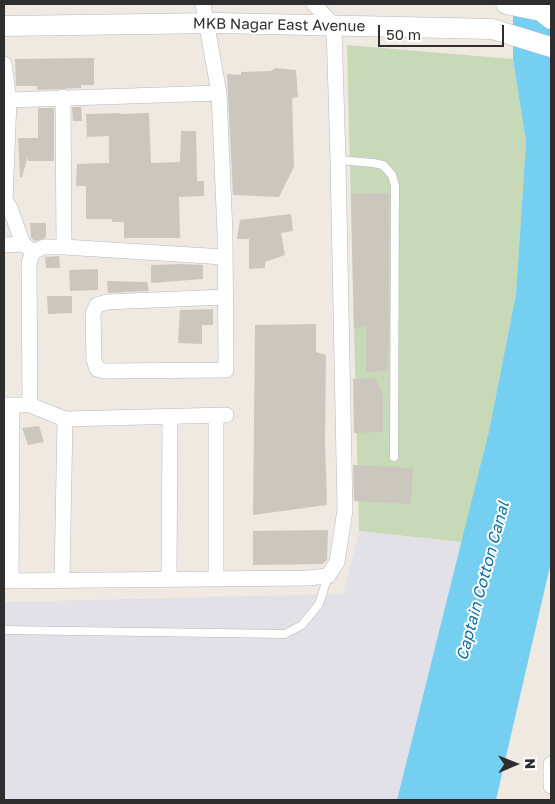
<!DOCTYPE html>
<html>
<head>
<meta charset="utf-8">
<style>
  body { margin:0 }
  #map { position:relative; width:555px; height:804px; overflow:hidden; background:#efe9e1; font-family:"Golos Text",sans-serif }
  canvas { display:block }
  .frame { position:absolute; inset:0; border:5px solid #2e2e2e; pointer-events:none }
  .north { position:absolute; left:490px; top:739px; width:50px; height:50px; -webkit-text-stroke:4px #fff; paint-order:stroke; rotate:89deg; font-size:14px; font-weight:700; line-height:20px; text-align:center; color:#2e2e2e }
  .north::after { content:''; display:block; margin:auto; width:18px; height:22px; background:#2e2e2e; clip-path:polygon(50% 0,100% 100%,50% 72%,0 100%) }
  .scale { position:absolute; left:378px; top:25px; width:126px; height:22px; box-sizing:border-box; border:2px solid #2e2e2e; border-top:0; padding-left:6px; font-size:15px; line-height:18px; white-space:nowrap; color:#2e2e2e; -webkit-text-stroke:4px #fff; paint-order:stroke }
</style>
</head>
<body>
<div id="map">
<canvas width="555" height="804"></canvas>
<div class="frame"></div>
<div class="north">N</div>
<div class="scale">50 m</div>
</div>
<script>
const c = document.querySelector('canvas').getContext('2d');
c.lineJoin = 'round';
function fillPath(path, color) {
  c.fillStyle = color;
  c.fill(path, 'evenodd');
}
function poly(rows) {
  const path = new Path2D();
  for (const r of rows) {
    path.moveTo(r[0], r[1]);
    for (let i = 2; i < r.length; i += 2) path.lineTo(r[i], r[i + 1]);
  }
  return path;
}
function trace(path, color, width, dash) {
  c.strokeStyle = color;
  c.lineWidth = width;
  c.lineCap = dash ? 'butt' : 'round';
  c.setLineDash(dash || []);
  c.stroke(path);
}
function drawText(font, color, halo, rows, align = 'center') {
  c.font = font + ' "Golos Text",sans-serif';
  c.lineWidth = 4;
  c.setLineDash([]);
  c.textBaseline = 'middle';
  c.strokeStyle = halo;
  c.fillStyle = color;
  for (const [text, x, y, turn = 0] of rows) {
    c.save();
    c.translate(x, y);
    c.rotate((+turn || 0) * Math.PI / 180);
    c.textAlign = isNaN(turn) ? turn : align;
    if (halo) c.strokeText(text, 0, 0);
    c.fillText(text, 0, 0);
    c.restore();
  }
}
const industrial = poly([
  [359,531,462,542,397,800,4,800,4,602,343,594]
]);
const cemetery = poly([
  [347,45,513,59,526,142,516,294,489,431,462,542,359,531]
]);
const water = poly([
  [513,4,551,4,551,562,496,800,397,800,489,431,516,294,526,142,513,59]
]);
const building = poly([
  [94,58,94,85,81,85,81,88,37,90,37,86,16,86,15,59],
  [275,68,296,70,298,97,292,98,294,167,279,197,233,195,227,74,241,75,241,72,271,71],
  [72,107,81,107,82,121,73,121],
  [38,108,54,108,54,161,28,161,28,156,22,177,20,177,18,138,38,138],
  [120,113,120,114,149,113,151,163,180,162,181,131,196,131,197,181,204,181,204,196,179,197,180,238,124,238,124,222,112,222,112,219,86,219,86,186,76,186,77,164,109,163,109,136,87,137,86,114],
  [389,193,389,336,387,371,366,372,366,326,354,329,351,194],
  [291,214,293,231,281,233,285,255,265,262,265,268,249,269,249,239,237,239,240,220],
  [30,223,46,223,46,238,35,241,31,238],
  [59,256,60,268,46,268,45,257],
  [181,264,203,265,203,279,151,283,151,265],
  [98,269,98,290,70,291,69,270],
  [107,281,147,282,149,291,108,293],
  [47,296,72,296,72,313,48,314],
  [213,309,213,325,202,325,202,344,178,343,180,310],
  [316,324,316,352,326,355,325,441,327,505,253,515,255,325],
  [375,378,383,394,383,432,354,433,353,379],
  [39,426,44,442,28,445,22,428],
  [353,465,413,468,411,504,354,501],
  [328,530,327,560,323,564,253,565,253,531]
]);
const lane = poly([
  [338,160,373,163,383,165,392,175,395,186,394,457],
  [4,630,285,634,302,625,319,604,328,576]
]);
const street = poly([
  [203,4,219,93,225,233,226,370,104,371,97,369,94,360,93,313,97,305,107,302,225,297],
  [4,64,9,100,5,200,10,208,23,244],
  [63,97,64,247],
  [9,100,219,93],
  [4,245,23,244,30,249],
  [4,405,30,405,65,419,226,415],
  [30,405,29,263,33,252,44,247,64,247,224,257],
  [216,416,216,579],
  [169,579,170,417],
  [62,580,65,419],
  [4,581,308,578,328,576,337,562,345,510,338,160,334,26,314,4],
  [11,581,12,405],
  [551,764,551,786]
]);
const secondary = poly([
  [506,4,541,11,551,19],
  [4,26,218,23,492,29,551,47]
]);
const streetNames = [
  ["MKB Nagar East Avenue",279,25,1]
];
const waterNames = [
  ["Captain Cotton Canal",483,581,-75]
];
fillPath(industrial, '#e3e1e8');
fillPath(cemetery, '#c8d9b8');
fillPath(water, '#75cff0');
fillPath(building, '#cbc7bf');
trace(lane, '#b4b7c1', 9);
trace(street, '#b4b7c1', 16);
trace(secondary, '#b4b7c1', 21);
trace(lane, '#fff', 8);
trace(street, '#fff', 15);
trace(secondary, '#fff', 20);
drawText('15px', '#2e2e2e', '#fff', streetNames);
drawText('italic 16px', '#0d6fa3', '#fff', waterNames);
</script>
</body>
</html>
